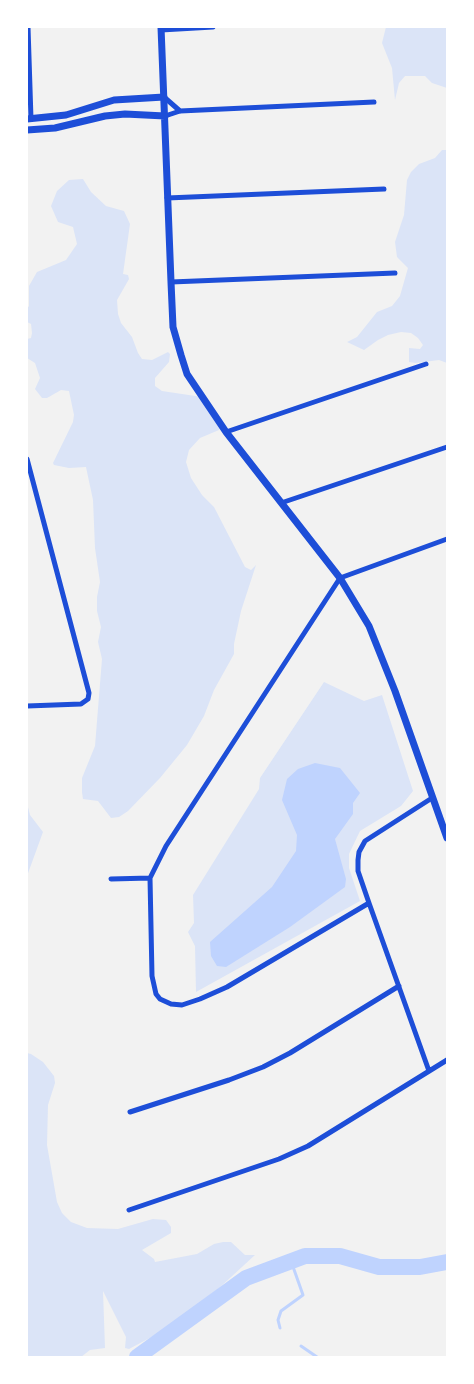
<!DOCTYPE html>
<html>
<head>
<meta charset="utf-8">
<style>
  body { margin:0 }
  #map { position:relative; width:474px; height:1384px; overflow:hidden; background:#f2f2f2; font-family:Raleway,sans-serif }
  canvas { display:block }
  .frame { position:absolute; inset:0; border:28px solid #fff; pointer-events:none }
</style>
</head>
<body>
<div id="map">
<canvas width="474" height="1384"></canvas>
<div class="frame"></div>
</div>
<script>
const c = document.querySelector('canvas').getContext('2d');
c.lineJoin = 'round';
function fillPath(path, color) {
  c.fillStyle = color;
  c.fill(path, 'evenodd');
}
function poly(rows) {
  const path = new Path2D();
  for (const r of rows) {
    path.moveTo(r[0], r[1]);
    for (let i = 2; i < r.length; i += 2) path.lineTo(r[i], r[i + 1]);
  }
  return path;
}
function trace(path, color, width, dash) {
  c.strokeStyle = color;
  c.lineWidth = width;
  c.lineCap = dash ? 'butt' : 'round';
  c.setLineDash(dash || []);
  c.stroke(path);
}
const green = poly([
  [386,27,447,27,447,88,432,83,425,76,405,76,399,83,395,100,392,68,382,43],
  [442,150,447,150,447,363,439,360,416,363,409,362,409,348,420,349,423,345,418,338,411,333,401,332,388,335,378,340,364,350,347,342,357,337,377,312,392,306,400,296,408,268,397,257,395,242,404,215,407,180,411,172,419,164,435,158],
  [83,179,91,192,106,206,124,211,130,224,123,274,128,275,129,279,117,300,118,314,121,323,132,337,138,353,142,359,152,360,168,352,170,354,169,362,155,378,155,386,162,391,202,397,222,426,219,430,200,438,189,450,186,462,191,478,202,495,214,507,245,567,251,570,256,565,241,611,234,644,234,654,214,690,204,716,187,745,160,778,128,811,119,817,111,818,98,801,83,799,82,792,82,778,95,746,102,659,98,642,101,627,97,611,97,597,100,582,95,548,93,500,86,467,69,468,54,465,53,463,73,422,74,415,69,391,61,390,47,398,42,398,35,389,40,378,35,363,27,358,27,339,31,338,32,333,31,324,27,322,27,309,29,306,29,286,37,272,66,260,77,244,73,227,58,222,51,206,57,191,69,180],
  [324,682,364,701,382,695,413,791,401,806,360,831,349,854,349,868,360,901,196,992,195,946,188,932,194,923,193,895,259,789,260,778],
  [27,803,30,815,43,832,27,876],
  [27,1053,31,1054,43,1062,54,1076,55,1083,48,1105,47,1145,57,1202,62,1213,71,1222,87,1228,118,1229,153,1219,166,1220,171,1227,171,1233,142,1250,154,1259,155,1262,197,1254,214,1244,223,1242,231,1242,245,1255,255,1255,218,1289,161,1332,129,1349,125,1348,126,1337,103,1291,105,1348,90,1350,81,1357,27,1357]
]);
const water = poly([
  [315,763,340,768,360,793,353,803,353,814,335,839,346,879,345,887,290,927,226,967,217,966,211,956,210,942,272,887,296,851,297,835,282,800,287,779,298,769]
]);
const stream = poly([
  [280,1328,278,1320,281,1311,303,1295,291,1261],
  [301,1346,317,1357]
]);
const river = poly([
  [137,1357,246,1278,305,1256,340,1256,379,1267,420,1267,447,1262]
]);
const minor = poly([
  [28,27,31,119],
  [161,30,213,27],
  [164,97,180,111],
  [165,116,180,111,374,102],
  [167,198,384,189],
  [171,282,395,273],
  [226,432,426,364],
  [27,459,89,693,88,699,81,704,27,706],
  [281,503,447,447],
  [111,879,150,878],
  [369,903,227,987,200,999,182,1005,171,1004,160,999,156,994,152,976,150,878,166,846,340,578,447,539],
  [429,1071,369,903,358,871,358,860,359,852,365,841,432,798],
  [130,1112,229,1080,263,1067,290,1053,399,986],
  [129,1210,279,1159,308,1146,447,1060]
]);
const tertiary = poly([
  [161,27,171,282,173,327,181,355,187,374,226,432,340,578,369,626,395,691,447,838],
  [27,119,66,115,114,100,164,97],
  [27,130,55,128,105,116,125,114,165,116]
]);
fillPath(green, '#dbe4f7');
fillPath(water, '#bfd3fe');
trace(stream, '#bfd3fe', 3);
trace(river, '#bfd3fe', 16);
trace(minor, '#1d4ed8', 5);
trace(tertiary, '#1d4ed8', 7);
</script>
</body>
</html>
